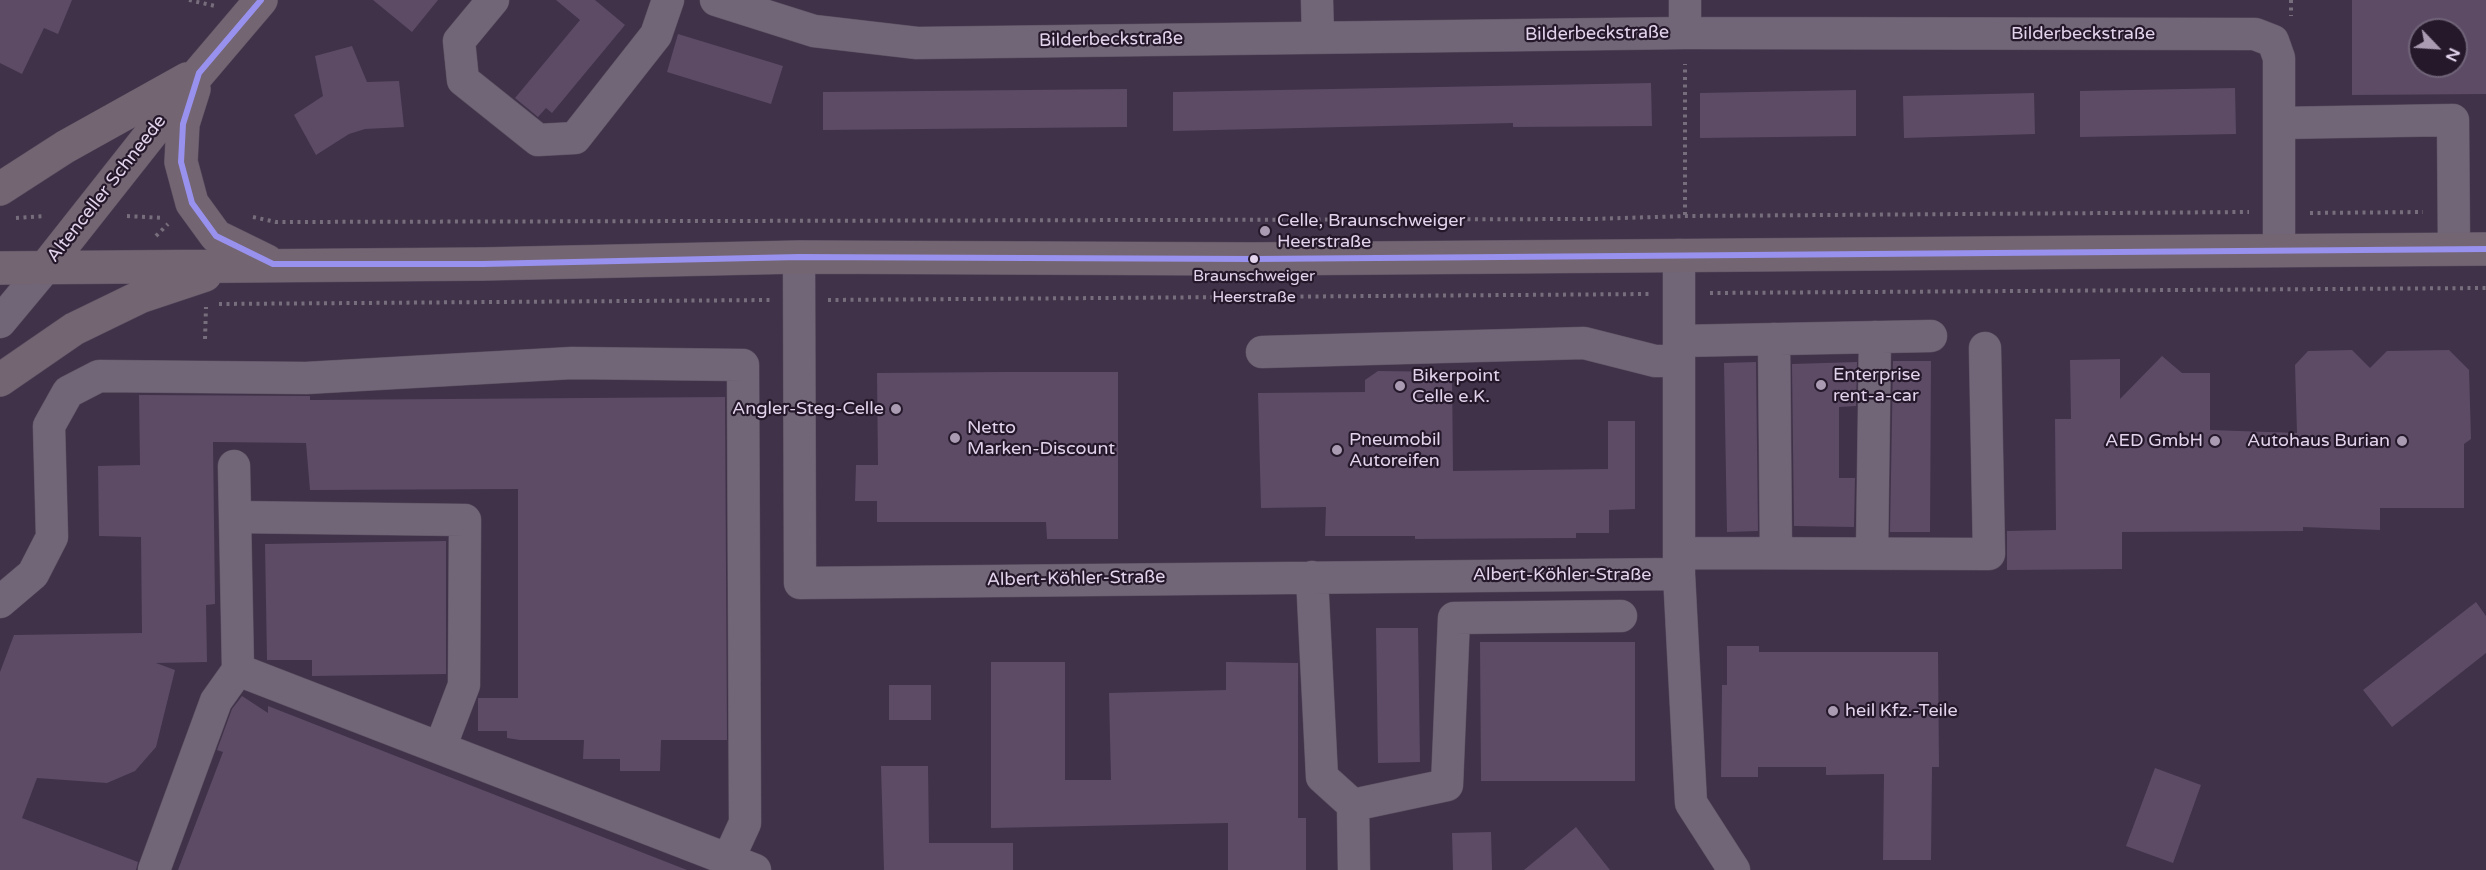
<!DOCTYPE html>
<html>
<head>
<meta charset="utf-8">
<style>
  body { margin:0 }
  #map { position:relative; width:2486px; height:870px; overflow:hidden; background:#403248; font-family:"Varela Round",sans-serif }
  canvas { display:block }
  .north { position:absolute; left:2408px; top:18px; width:60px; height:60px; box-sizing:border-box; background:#24182a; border:2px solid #706378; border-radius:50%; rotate:115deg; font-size:16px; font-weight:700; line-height:24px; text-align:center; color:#e3d3ec }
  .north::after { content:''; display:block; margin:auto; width:21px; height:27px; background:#aa9bb3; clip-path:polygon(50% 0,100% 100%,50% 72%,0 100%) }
</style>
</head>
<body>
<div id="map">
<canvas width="2486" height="870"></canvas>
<div class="north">N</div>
</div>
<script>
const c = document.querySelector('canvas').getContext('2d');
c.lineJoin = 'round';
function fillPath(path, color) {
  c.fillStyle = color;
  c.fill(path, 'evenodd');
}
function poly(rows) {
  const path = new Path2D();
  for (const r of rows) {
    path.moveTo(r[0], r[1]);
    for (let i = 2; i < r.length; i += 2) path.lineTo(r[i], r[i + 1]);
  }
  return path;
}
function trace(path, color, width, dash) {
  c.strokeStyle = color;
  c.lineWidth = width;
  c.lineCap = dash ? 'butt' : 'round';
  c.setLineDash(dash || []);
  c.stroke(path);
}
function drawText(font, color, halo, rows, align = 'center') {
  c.font = font + ' "Varela Round",sans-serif';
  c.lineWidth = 4.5;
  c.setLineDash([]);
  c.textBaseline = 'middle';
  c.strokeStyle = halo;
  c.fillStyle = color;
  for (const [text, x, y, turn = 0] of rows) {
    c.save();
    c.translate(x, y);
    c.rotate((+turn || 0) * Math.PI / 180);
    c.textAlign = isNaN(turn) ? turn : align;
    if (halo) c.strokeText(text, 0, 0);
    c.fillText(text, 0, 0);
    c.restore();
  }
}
const building = poly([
  [0,0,72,0,58,34,44,28,22,74,0,63],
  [373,0,438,0,412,32],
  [556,0,595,0,625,25,552,113,546,108,538,117,515,98,580,20],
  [2352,0,2486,0,2486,94,2352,95],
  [2420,30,2456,30,2456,66,2420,66],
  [678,34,783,66,771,104,667,72],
  [352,46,367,82,399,81,404,127,365,129,349,134,316,155,294,115,323,96,315,56],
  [1651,83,1652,126,1513,127,1513,123,1173,131,1173,92],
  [2235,88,2236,134,2080,137,2080,91],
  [1127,89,1127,127,823,130,823,92],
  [1856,90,1856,136,1700,138,1700,93],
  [2034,93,2035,134,1904,138,1903,96],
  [2352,350,2370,368,2387,351,2449,350,2469,370,2471,439,2464,444,2464,508,2380,508,2380,530,2303,527,2303,531,2122,532,2122,569,2007,570,2007,531,2056,530,2055,419,2071,419,2070,360,2120,359,2120,399,2162,356,2182,373,2210,373,2210,430,2297,433,2295,365,2308,351],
  [1893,361,1931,361,1930,532,1890,532],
  [1756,362,1758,531,1727,532,1724,363],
  [1857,362,1856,406,1839,407,1839,478,1855,478,1854,527,1794,526,1792,364],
  [1378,371,1452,372,1453,471,1608,469,1608,421,1635,421,1635,509,1609,510,1609,533,1576,533,1576,538,1415,539,1415,536,1325,536,1326,507,1261,508,1258,393,1365,392,1365,380],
  [1006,372,1118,372,1118,539,1047,539,1046,522,877,522,877,501,855,501,856,465,878,465,877,373],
  [139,395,310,396,310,400,725,397,727,740,661,740,660,771,620,771,620,759,583,759,584,740,520,740,507,738,507,731,478,731,478,698,518,698,518,489,310,490,306,443,213,442,215,604,206,605,207,662,156,663,175,670,156,747,135,771,107,783,37,778,22,818,138,862,136,870,0,870,0,672,14,635,142,633,141,537,99,536,98,466,140,465],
  [446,541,446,674,312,676,312,660,267,660,265,544],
  [2476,602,2486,616,2486,653,2392,727,2363,690],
  [1376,628,1418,628,1420,762,1378,763],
  [1480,642,1635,642,1635,781,1481,781],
  [1727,646,1759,646,1759,652,1938,652,1939,767,1932,767,1931,860,1883,860,1884,774,1826,775,1826,767,1758,767,1758,777,1721,777,1722,685,1727,685],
  [991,662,1065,662,1065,780,1111,780,1109,693,1226,690,1226,662,1298,663,1298,818,1306,818,1306,870,1228,870,1228,823,991,828],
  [889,685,931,685,931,720,889,720],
  [242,696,268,713,268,706,687,870,178,870,223,752,217,750,232,709],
  [881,766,928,766,929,843,1013,843,1013,870,884,870],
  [2155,768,2201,785,2173,863,2126,846],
  [1576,827,1610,870,1524,870],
  [1491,832,1492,870,1453,870,1452,833]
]);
const path = poly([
  [189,0,215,6],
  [2291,0,2291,16],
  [2310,213,2423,212],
  [1685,215,1685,64],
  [127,216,164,218],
  [253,217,276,222,1593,219,1685,216,2249,212],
  [16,218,45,216],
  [156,236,168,224],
  [1710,293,2486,288],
  [828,300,1649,294],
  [219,304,770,300],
  [205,339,206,307]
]);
const minor = poly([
  [493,0,459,41,463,80,538,140,575,138,656,35,668,0],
  [716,0,814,31,917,43,1685,33,2255,34,2273,41,2279,58,2279,249],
  [1317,0,1318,37],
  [1685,0,1685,33],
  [2279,123,2453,120,2454,248],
  [1679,255,1679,574,1691,803,1734,870],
  [799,257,800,583,1679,574],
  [0,322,45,268],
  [1774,339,1776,553],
  [1679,341,1931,336],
  [1262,352,1584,343,1655,361,1679,361],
  [234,466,238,670,755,870],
  [235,517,465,520,464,685,440,748],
  [1680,553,1989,554,1985,348],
  [1872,553,1875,337],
  [1312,577,1322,777,1353,805],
  [0,602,33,574,52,537,49,426,68,392,99,376,306,378,572,363,743,365,745,823,728,860],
  [154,870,216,701,238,670],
  [1354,870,1353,805,1447,785,1454,618,1621,616]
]);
const major = poly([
  [194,89,183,124,181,162,192,203,216,236,267,261],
  [0,189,65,147,187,79],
  [0,268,483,264,799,257,1254,259,2486,249],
  [45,268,199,73,261,0],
  [0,380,74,329,142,296,205,275]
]);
const bus1 = poly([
  [261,0,199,73,183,124,181,162,192,203,216,236,273,264,483,264,799,257,1254,259,2486,249]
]);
const markers = [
  [1265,231,6,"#aa9bb3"],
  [1254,259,5,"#e3d3ec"],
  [1821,385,6,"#aa9bb3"],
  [1400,386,6,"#aa9bb3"],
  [896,409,6,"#aa9bb3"],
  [955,438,6,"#aa9bb3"],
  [2215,441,6,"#aa9bb3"],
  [2402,441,6,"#aa9bb3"],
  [1337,450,6,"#aa9bb3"],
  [1833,711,6,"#aa9bb3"]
];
const busNames = [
  ["Braunschweiger",1254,277],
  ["Heerstraße",1254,298]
];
const streetNames = [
  ["Bilderbeckstraße",1597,34,-1],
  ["Bilderbeckstraße",2083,34],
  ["Bilderbeckstraße",1111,40,-1],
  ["Altenceller Schneede",107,189,-52],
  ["Albert-Köhler-Straße",1562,575],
  ["Albert-Köhler-Straße",1076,579,-1]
];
const poiNames = [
  ["Celle, Braunschweiger",1277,221],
  ["Heerstraße",1277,242],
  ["Enterprise",1833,375],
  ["rent-a-car",1833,396],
  ["Bikerpoint",1412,376],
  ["Celle e.K.",1412,397],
  ["Angler-Steg-Celle",884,409,"right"],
  ["Netto",967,428],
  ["Marken-Discount",967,449],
  ["Pneumobil",1349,440],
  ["Autoreifen",1349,461],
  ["AED GmbH",2203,441,"right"],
  ["Autohaus Burian",2390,441,"right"],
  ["heil Kfz.-Teile",1845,711]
];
fillPath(building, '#5d4b66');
trace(minor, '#5c5063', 33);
trace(major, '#5c5063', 34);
trace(path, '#776e7d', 4, [3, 4.5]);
trace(minor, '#706677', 32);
trace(major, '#746572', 33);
trace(bus1, '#9891ed', 6);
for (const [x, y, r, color] of markers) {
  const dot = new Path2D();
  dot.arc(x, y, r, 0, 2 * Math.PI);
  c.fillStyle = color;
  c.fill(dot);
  trace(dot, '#24182a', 2);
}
drawText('16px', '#e3d3ec', '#24182a', busNames);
drawText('18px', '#e3d3ec', '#24182a', streetNames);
drawText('18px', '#e3d3ec', '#24182a', poiNames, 'left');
</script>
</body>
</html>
